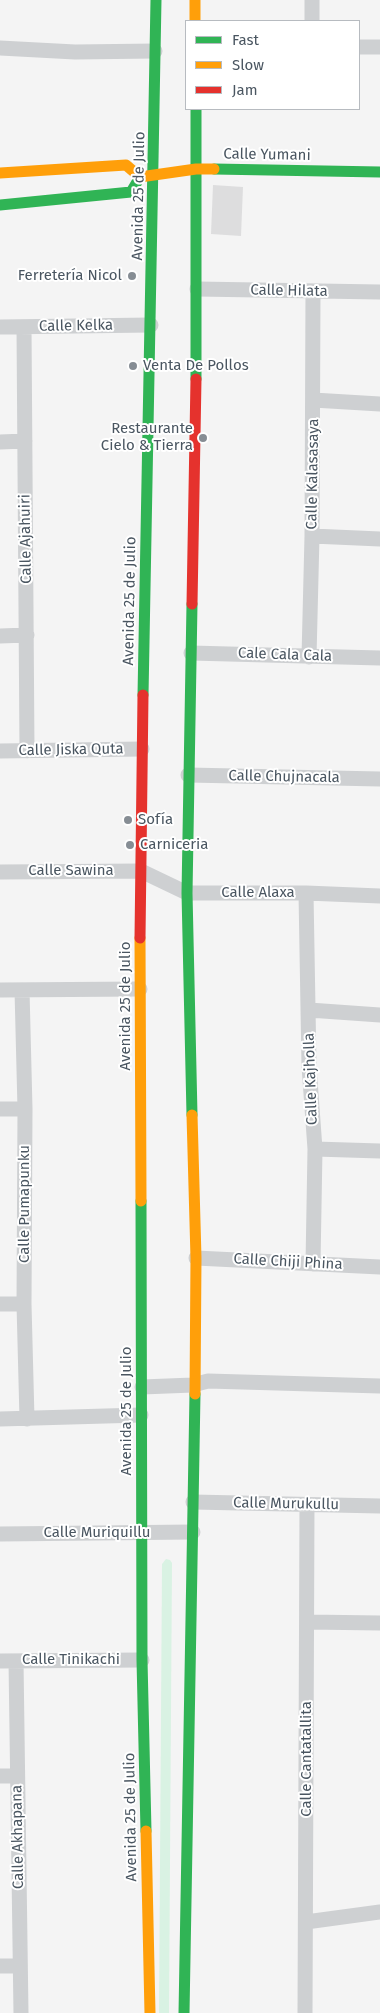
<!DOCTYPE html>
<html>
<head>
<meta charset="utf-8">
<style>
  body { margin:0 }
  #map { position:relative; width:380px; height:2013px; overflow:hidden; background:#f4f4f4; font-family:"Fira Sans",sans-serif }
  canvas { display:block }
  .legend { position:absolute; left:185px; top:20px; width:175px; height:90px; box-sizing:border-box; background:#fff; border:1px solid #b7bbc0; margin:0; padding:6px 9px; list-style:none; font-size:15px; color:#4a5661 }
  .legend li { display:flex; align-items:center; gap:10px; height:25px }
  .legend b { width:25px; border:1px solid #b7bbc0 }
</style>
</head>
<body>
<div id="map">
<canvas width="380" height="2013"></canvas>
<ul class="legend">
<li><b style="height:6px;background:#30b455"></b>Fast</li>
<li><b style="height:6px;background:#ff9f0a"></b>Slow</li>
<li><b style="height:6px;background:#e5322d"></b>Jam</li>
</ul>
</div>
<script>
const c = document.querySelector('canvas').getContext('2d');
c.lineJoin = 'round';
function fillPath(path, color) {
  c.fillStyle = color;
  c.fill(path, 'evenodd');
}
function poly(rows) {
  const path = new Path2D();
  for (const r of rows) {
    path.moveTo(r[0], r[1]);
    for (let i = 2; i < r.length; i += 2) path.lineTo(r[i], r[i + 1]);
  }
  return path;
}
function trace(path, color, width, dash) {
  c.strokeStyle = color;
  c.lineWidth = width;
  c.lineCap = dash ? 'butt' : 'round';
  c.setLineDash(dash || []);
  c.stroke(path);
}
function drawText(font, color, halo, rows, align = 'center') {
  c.font = font + ' "Fira Sans",sans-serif';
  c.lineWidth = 4;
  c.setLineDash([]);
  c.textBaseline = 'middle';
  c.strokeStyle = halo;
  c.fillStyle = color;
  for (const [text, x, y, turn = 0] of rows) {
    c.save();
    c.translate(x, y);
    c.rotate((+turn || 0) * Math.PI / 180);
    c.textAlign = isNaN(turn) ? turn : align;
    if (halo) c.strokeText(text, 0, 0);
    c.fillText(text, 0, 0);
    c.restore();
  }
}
const green = poly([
  [166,1559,170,1560,172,1563,169,2013,159,2013,162,1564]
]);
const building = poly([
  [213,185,243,187,241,236,211,234]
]);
const street = poly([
  [312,21,312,0],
  [359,47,380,47],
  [0,48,75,52,155,51],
  [197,289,380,292],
  [0,327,151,325],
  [24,327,27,751],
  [313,400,380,404],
  [0,442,25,441],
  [312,536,380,539],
  [0,636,27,635],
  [191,653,380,658],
  [309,657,312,536,313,291],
  [0,751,142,749],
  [188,775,380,779],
  [0,872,141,871,187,893,306,893,380,896],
  [306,893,309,1066,315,1149,313,1264],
  [0,990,140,989],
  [22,990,25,1109,24,1304,27,1419],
  [309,1010,380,1015],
  [0,1109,25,1109],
  [315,1149,380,1151],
  [196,1258,380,1267],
  [0,1304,24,1304],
  [142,1387,193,1385,208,1381,380,1386],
  [0,1419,141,1415],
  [193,1502,380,1506],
  [0,1534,193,1532],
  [308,1622,380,1623],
  [0,1661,142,1660],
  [16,1661,21,2013],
  [0,1776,17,1776],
  [306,1922,380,1912],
  [0,1966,20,1966],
  [305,2013,307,1504]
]);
const fast = poly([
  [214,169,380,172],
  [0,205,131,192,140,177],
  [196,379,196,109],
  [192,604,187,893,192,1115],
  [143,695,156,0],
  [141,1201,142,1660,146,1831],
  [184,2013,195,1394]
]);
const slow = poly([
  [195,0,195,21],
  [0,173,126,165,140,177,196,169,214,169],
  [140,938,141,1201],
  [192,1115,196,1258,195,1394],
  [146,1831,150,2013]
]);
const jam = poly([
  [192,604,196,379],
  [140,938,143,695]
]);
const markers = [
  [132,276,5,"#868d94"],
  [133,366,5,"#868d94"],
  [203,438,5,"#868d94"],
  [128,820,5,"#868d94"],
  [130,845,5,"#868d94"]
];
const streetNames = [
  ["Calle Yumani",267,155,1],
  ["Avenida 25 de Julio",139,196,-89],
  ["Calle Hilata",289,291,1],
  ["Calle Kelka",76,326,-1],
  ["Calle Kalasasaya",313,474,-89],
  ["Calle Ajahuiri",26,539,-91],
  ["Avenida 25 de Julio",130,601,-89],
  ["Cale Cala Cala",285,655,2],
  ["Calle Jiska Quta",71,750,-1],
  ["Calle Chujnacala",284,777,1],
  ["Calle Sawina",71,871],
  ["Calle Alaxa",258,893],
  ["Avenida 25 de Julio",126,1006,-90],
  ["Calle Kajholla",311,1079,-92],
  ["Calle Pumapunku",25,1204,-90],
  ["Calle Chiji Phina",288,1262,3],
  ["Avenida 25 de Julio",127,1411,-90],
  ["Calle Murukullu",286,1504,1],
  ["Calle Muriquillu",97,1533],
  ["Calle Tinikachi",71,1660],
  ["Calle Cantatallita",307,1759,-90],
  ["Avenida 25 de Julio",131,1817,-91],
  ["Calle Akhapana",18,1837,-91]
];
const poiNames = [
  ["Ferretería Nicol",122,276,"right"],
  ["Venta De Pollos",143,366],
  ["Restaurante",193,429,"right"],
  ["Cielo & Tierra",193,446,"right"],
  ["Sofía",138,820],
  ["Carniceria",140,845]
];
fillPath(green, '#d9f2e3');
fillPath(building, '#ddddde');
trace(street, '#ced0d2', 15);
trace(fast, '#30b455', 11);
trace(slow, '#ff9f0a', 11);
trace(jam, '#e5322d', 11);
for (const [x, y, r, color] of markers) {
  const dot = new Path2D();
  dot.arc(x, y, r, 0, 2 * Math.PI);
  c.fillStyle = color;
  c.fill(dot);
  trace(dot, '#fff', 2);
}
drawText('15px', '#4a5661', '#fff', streetNames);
drawText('15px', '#4a5661', '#fff', poiNames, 'left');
</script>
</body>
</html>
